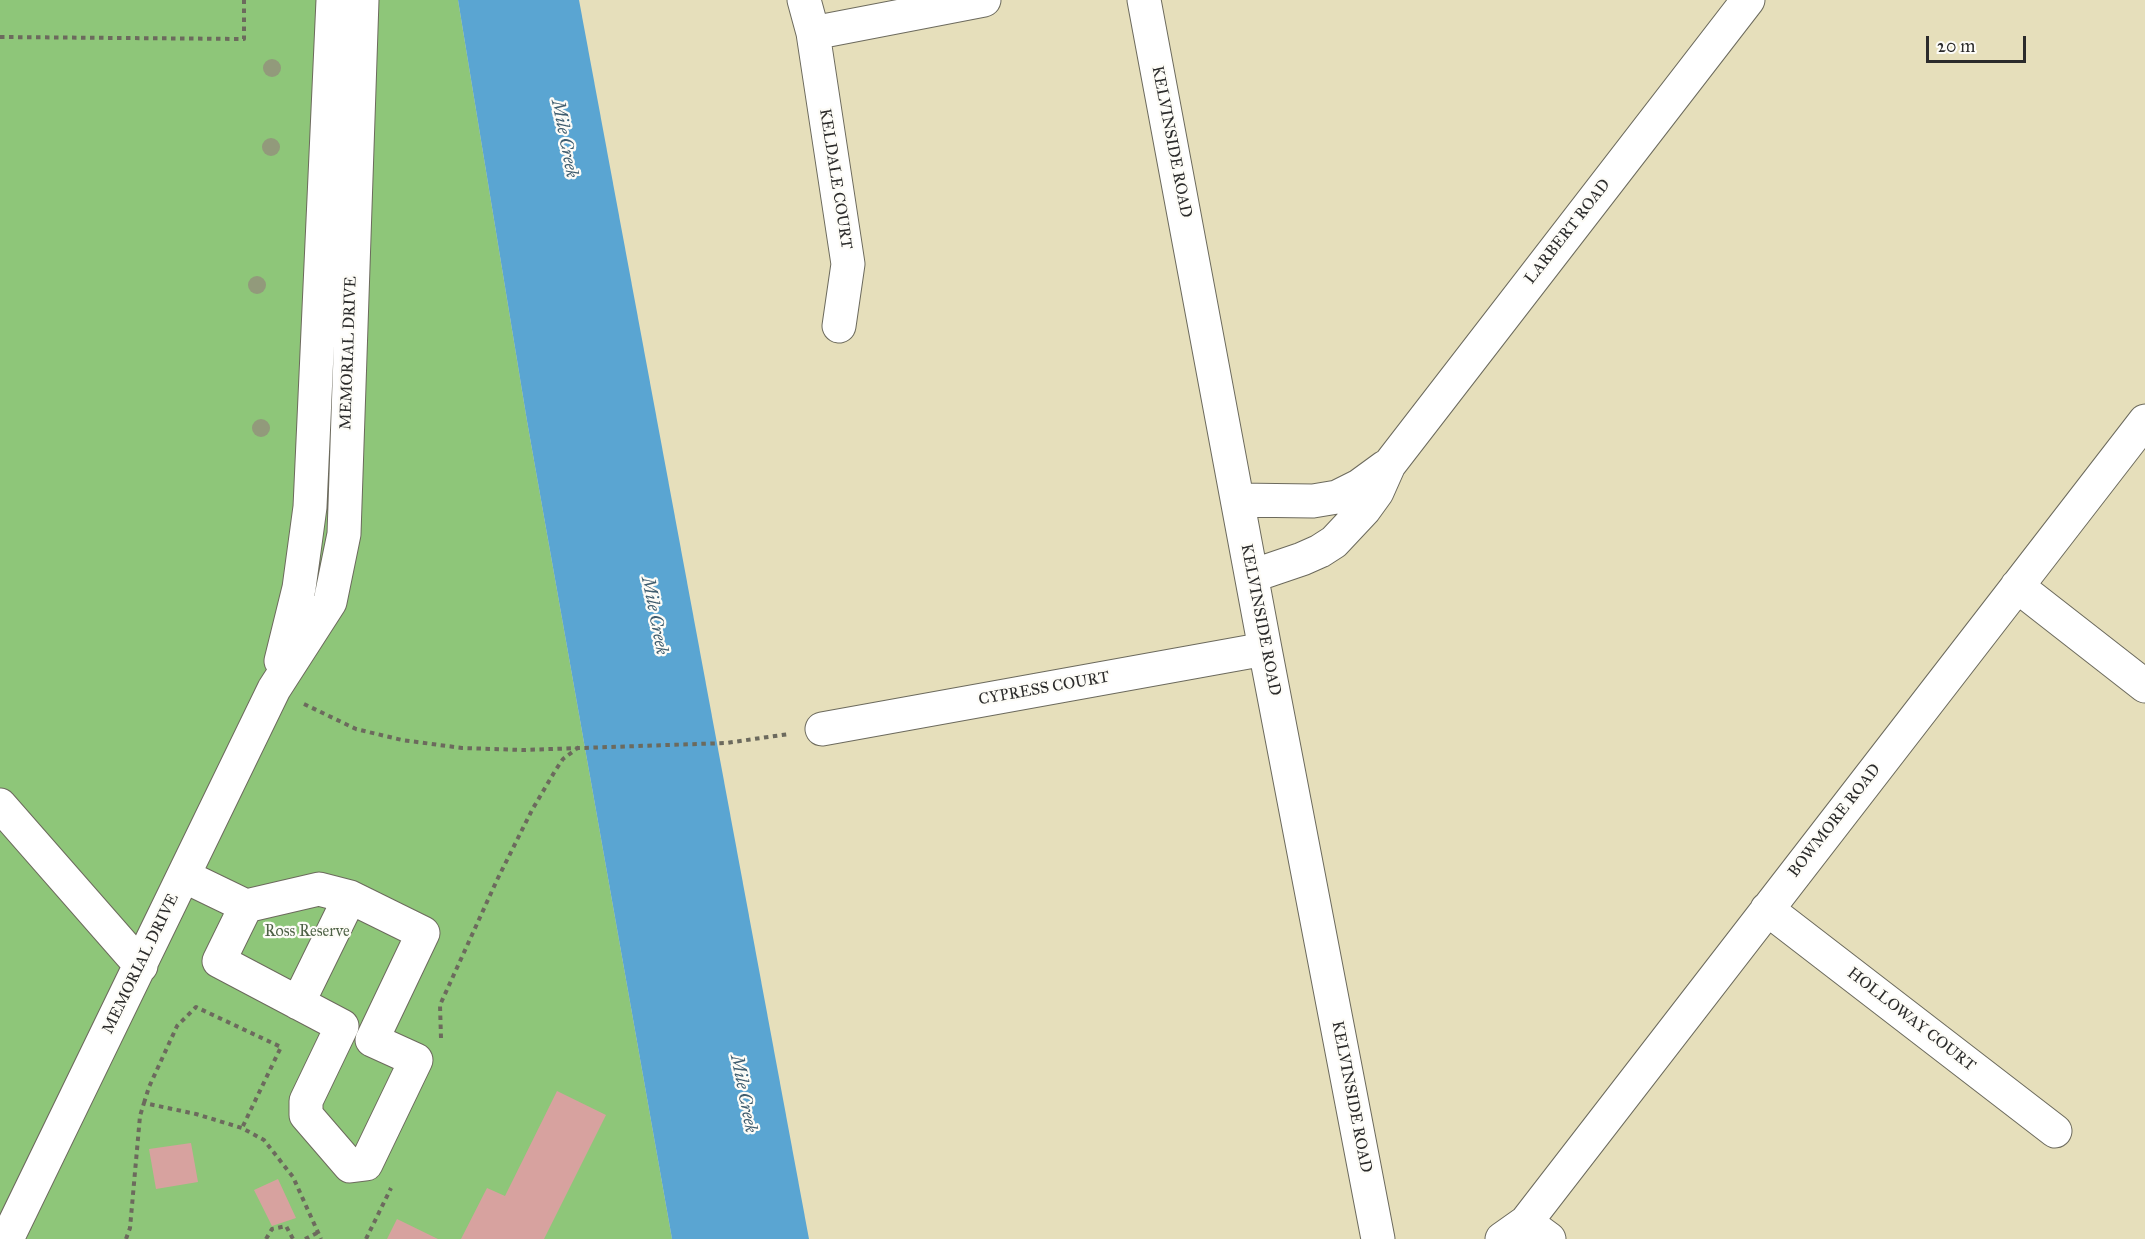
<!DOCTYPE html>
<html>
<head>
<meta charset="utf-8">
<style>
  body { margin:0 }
  #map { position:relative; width:2145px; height:1239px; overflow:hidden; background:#e6dfbb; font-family:"IM FELL Great Primer",serif }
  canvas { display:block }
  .scale { position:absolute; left:1926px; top:36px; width:100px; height:27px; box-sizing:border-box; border:3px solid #2b2b2b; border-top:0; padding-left:8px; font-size:18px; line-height:21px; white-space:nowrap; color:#2b2b2b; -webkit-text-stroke:4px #fdfcf7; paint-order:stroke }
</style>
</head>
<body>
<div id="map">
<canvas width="2145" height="1239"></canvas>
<div class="scale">20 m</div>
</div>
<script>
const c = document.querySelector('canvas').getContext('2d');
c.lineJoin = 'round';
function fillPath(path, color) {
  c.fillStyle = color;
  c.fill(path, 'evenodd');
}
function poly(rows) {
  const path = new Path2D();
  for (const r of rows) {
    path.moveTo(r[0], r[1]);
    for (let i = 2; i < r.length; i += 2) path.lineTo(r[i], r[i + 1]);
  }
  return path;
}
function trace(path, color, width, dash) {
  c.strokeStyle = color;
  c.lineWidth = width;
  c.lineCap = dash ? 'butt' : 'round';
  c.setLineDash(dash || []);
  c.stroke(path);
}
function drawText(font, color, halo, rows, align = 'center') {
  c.font = font + ' "IM FELL Great Primer",serif';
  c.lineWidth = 4.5;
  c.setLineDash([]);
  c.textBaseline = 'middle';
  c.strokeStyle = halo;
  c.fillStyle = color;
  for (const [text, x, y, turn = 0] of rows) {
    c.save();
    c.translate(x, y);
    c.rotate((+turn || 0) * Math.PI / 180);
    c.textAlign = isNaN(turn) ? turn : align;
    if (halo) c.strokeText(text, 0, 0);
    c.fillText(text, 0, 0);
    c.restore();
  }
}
const green = poly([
  [0,0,458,0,527,421,672,1239,0,1239]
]);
const water = poly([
  [458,0,579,0,809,1239,672,1239,527,421]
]);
const building = poly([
  [557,1091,606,1115,544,1239,461,1239,487,1188,505,1196],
  [191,1143,198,1182,156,1189,149,1149],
  [278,1179,296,1218,272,1226,254,1190],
  [397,1219,438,1239,387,1239]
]);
const path = poly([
  [0,37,244,39,244,0],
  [304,704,356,729,402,740,462,748,523,750,726,743,789,734],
  [441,1038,440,1005,497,880,532,810,555,771,563,759,579,747],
  [144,1103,149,1087,177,1026,196,1007,281,1047,242,1128],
  [126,1239,130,1228,140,1116,144,1103,196,1114,242,1128,264,1140,293,1177,321,1239],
  [266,1239,272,1229,286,1226,293,1239],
  [305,1239,317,1233],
  [366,1239,391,1188]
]);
const minor = poly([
  [804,0,813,33,848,264,839,326],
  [1144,0,1265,649,1378,1239],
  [813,33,984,0],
  [1238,500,1313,501,1337,497,1359,486,1385,467],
  [1252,576,1302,559,1320,551,1334,542,1364,510,1377,492,1389,465,1748,0],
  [2017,586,2145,686],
  [281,661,299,588,310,507,333,0],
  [822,729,1265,649],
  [0,805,141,966],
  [184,876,246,906,319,889,350,897,423,933,372,1040,416,1060,366,1164,350,1166,306,1115,306,1101,342,1026,219,961,246,906],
  [1767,909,2055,1131],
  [298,1003,350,897],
  [1526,1222,1549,1239],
  [7,1239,274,689,330,602,344,534,362,0],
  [1502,1239,1526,1222,2145,421]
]);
const trees = [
  [272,68],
  [271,147],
  [257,285],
  [261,428]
];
const streetNames = [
  ["KELVINSIDE ROAD",1171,142,79],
  ["KELDALE COURT",835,179,81],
  ["LARBERT ROAD",1568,232,-52],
  ["MEMORIAL DRIVE",349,353,-88],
  ["KELVINSIDE ROAD",1260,620,79],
  ["CYPRESS COURT",1044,689,-10],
  ["BOWMORE ROAD",1835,821,-52],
  ["MEMORIAL DRIVE",141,964,-64],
  ["HOLLOWAY COURT",1911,1020,38],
  ["KELVINSIDE ROAD",1351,1097,79]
];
const parkNames = [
  ["Ross Reserve",307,932]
];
const waterNames = [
  ["Mile Creek",564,139,79],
  ["Mile Creek",654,616,79],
  ["Mile Creek",743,1094,79]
];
fillPath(green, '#8ec679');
fillPath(water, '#5aa5d2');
fillPath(building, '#d7a29f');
trace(minor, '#6c6a5d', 35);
trace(path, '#6c6a5d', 4, [4.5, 4.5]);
trace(minor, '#fff', 33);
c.fillStyle = '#929a7b';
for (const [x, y] of trees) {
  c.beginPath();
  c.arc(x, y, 9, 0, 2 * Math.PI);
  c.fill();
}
drawText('16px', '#2b2b2b', '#fdfcf7', streetNames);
drawText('16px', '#4e6146', '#fdfcf7', parkNames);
drawText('italic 18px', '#3e5c6e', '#fdfcf7', waterNames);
</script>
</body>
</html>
